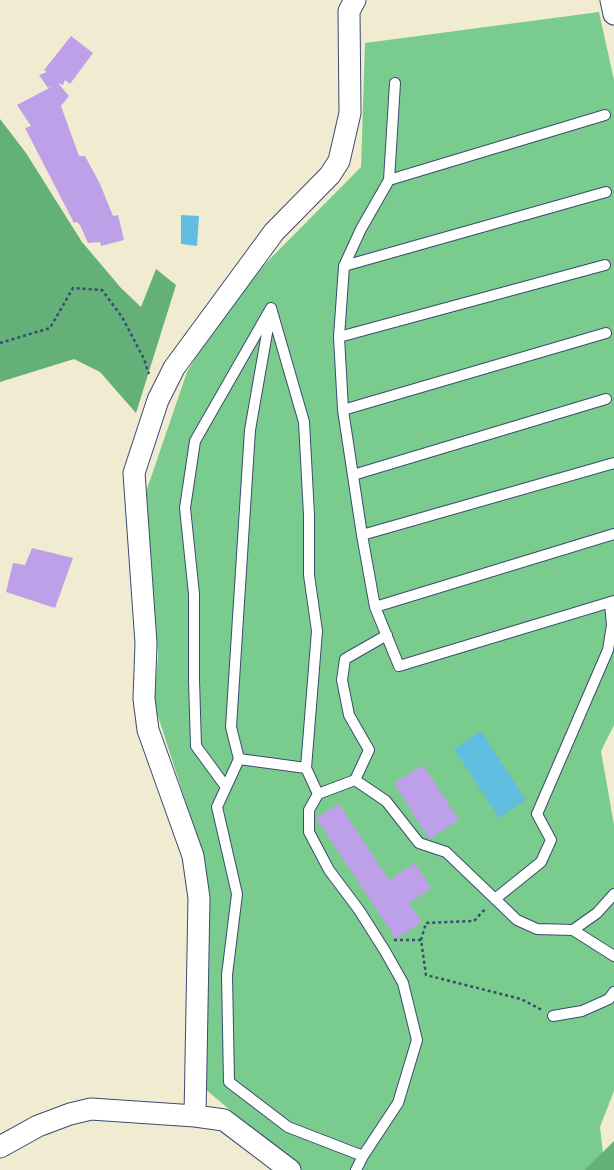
<!DOCTYPE html>
<html>
<head>
<meta charset="utf-8">
<style>
  body { margin:0 }
  canvas { display:block; background:#f1ebd2 }
</style>
</head>
<body>
<canvas width="614" height="1170"></canvas>
<script>
const c = document.querySelector('canvas').getContext('2d');
c.lineJoin = 'round';
function fillPath(path, color) {
  c.fillStyle = color;
  c.fill(path, 'evenodd');
}
function poly(rows) {
  const path = new Path2D();
  for (const r of rows) {
    path.moveTo(r[0], r[1]);
    for (let i = 2; i < r.length; i += 2) path.lineTo(r[i], r[i + 1]);
  }
  return path;
}
function trace(path, color, width, dash) {
  c.strokeStyle = color;
  c.lineWidth = width;
  c.lineCap = dash ? 'butt' : 'round';
  c.setLineDash(dash || []);
  c.stroke(path);
}
const green = poly([
  [599,12,614,80,614,725,601,751,614,825,614,1091,600,1127,605,1170,302,1170,205,1089,210,902,202,852,154,704,158,655,146,492,187,372,219,320,266,263,361,167,365,43]
]);
const forest = poly([
  [0,119,26,153,82,242,121,288,141,307,156,269,176,285,136,413,100,372,74,359,0,382],
  [614,1141,614,1170,585,1170]
]);
const water = poly([
  [181,215,199,216,197,246,181,244],
  [481,731,526,800,499,818,454,749]
]);
const building = poly([
  [71,36,93,53,70,84,65,80,63,85,58,83,69,96,61,106,79,156,85,156,100,184,113,216,118,215,124,240,101,246,100,242,88,243,80,225,77,222,74,223,25,128,31,126,17,105,53,86,48,88,39,75,47,72,44,70],
  [32,548,73,558,55,608,6,592,13,563,25,565],
  [423,765,459,820,429,839,394,783],
  [339,804,389,880,415,863,431,888,409,903,422,922,396,939,316,818]
]);
const path = poly([
  [0,343,50,328,73,288,102,290,122,317,144,359,149,374],
  [394,940,421,940,426,975,521,999,542,1010],
  [421,940,426,923,474,921,486,908]
]);
const service = poly([
  [389,180,605,115],
  [606,192,344,266,339,337,343,410,362,535,375,607,399,666,614,601],
  [344,266,361,229,389,180,395,83],
  [271,308,304,422,309,515,309,575,317,631,306,768,318,794],
  [339,337,605,265],
  [343,410,606,333],
  [353,475,606,399],
  [362,535,614,463],
  [375,607,614,534],
  [239,759,231,727,250,430,270,316],
  [306,768,239,759,217,807,237,894,227,975,229,1082,288,1127,363,1156],
  [355,780,369,750,349,715,342,680,345,659,387,635],
  [226,787,196,746,194,680,194,594,185,508,195,441,271,308],
  [495,899,541,862,551,840,537,814,608,650,612,625,610,603],
  [573,930,614,956],
  [553,1016,582,1011,609,999,614,992],
  [356,1170,363,1156,398,1103,417,1040,403,983,385,951,359,910,329,870,309,832,309,810,318,794,355,780,386,801,419,843,446,852,517,920,537,929,573,930,597,913,614,894]
]);
const minor = poly([
  [611,0,614,14],
  [195,1116,199,898,193,856,148,730,144,699,146,643,134,473,158,400,174,368,274,232,330,175,339,161,350,113,349,11,355,0],
  [0,1147,38,1126,70,1114,91,1109,195,1116,224,1120,290,1170]
]);
fillPath(green, '#7acc8e');
fillPath(forest, '#63b079');
fillPath(water, '#62bee0');
fillPath(building, '#bea0e8');
trace(service, '#3b4b6f', 12);
trace(minor, '#3b4b6f', 23);
trace(path, '#3b4b6f', 2.5, [3, 3]);
trace(service, '#fff', 10);
trace(minor, '#fff', 21);
</script>
</body>
</html>
